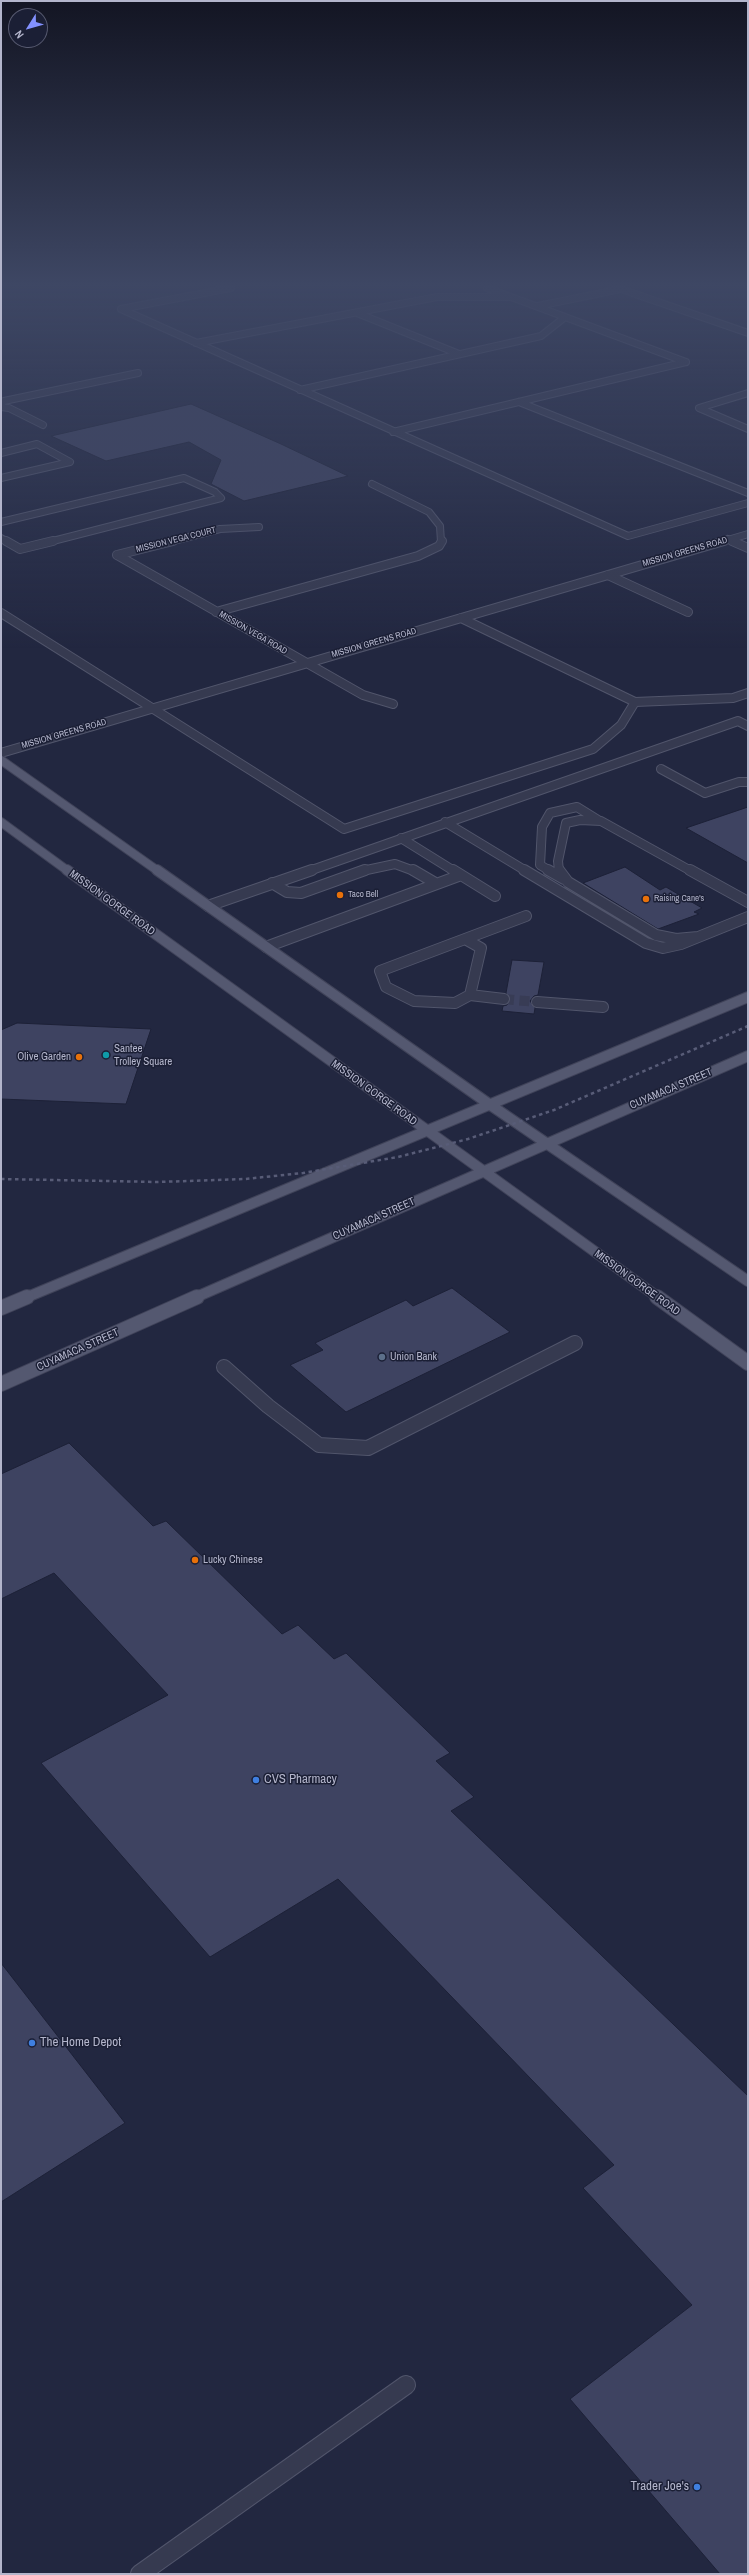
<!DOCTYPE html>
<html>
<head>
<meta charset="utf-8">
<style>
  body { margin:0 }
  #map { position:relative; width:749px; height:2575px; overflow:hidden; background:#222740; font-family:"Archivo Narrow",sans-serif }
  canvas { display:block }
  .frame { position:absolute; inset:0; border:2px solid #b3b5cb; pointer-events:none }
  .north { position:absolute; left:8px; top:8px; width:40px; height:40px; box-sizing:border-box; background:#1b1f35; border:1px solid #585b71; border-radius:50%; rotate:233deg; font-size:11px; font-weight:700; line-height:16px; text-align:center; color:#b3b5cb }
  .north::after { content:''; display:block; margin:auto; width:14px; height:18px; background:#8391ff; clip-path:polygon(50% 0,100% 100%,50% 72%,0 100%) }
</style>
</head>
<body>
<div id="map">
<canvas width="749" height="2575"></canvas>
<div class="frame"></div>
<div class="north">N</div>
</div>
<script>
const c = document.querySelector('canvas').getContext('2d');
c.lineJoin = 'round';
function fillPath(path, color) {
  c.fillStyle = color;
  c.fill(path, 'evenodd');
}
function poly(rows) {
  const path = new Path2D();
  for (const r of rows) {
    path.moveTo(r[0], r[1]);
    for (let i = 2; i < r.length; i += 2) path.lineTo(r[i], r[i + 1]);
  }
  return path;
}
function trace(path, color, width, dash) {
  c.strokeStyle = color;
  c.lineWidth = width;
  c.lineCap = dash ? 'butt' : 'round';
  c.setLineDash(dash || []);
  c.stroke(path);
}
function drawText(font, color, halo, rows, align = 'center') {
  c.font = font + ' "Archivo Narrow",sans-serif';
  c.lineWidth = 3;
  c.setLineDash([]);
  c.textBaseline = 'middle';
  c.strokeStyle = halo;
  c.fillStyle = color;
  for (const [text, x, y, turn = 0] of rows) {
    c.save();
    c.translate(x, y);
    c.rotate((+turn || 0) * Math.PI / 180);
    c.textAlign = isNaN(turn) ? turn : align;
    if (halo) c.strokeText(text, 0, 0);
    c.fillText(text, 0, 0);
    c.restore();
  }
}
const building = poly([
  [191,404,281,444,348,476,244,501,211,484,221,460,189,442,106,461,51,436,191,404],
  [748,807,748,863,686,828,748,807],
  [625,867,660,890,666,887,702,908,694,912,699,914,658,929,583,883,625,867],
  [512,960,544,962,538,995,534,996,530,1001,535,1008,534,1014,502,1011,503,1006,507,1005,511,1000,506,993,512,960],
  [17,1023,151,1029,126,1104,1,1099,1,1030,17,1023],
  [452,1288,510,1332,346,1412,290,1365,323,1350,315,1343,406,1300,413,1306,452,1288],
  [69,1443,153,1526,166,1521,282,1634,298,1625,334,1659,346,1653,450,1753,436,1761,474,1797,451,1811,748,2096,748,2574,720,2574,570,2399,692,2305,583,2188,614,2165,338,1879,210,1957,41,1763,168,1695,54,1573,1,1599,1,1474,69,1443],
  [1,1963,125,2123,1,2202,1,1963]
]);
const minorTunnel = poly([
  [504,999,537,1002]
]);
const minorFar4 = poly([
  [487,288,686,362],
  [618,288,748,333],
  [538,306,621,289],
  [121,309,628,536,748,503],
  [121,309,231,288],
  [357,313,459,354],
  [196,343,437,297,511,297],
  [300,390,541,336,565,317],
  [748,393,699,408,748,429],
  [519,402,748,493],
  [1,404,4,401,138,373],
  [1,407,9,408,43,425],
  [393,432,686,362],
  [1,453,37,444,70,462,1,478],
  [372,484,429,512,440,526,441,542],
  [1,522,184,478,215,492,221,498,49,542],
  [1,538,8,542],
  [728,539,735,542],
  [169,542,220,529,259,527],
  [721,542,748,534]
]);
const minorFar3 = poly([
  [6,541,20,549,53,541],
  [732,541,748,548],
  [117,555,363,695,393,704],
  [117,555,173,541],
  [608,575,688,612],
  [216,612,418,556,439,546,442,541],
  [1,613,344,829,593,749,621,725,635,702,461,618],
  [635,702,733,698,748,693],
  [1,753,724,541],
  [661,769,705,793,739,782,748,782],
  [445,822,526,871],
  [401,838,454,871],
  [309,871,738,721,748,726],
  [362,871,395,864,414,871],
  [550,871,540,865,542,827,550,813,577,807,598,820],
  [559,871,558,861,566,823,580,820,601,821,691,871]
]);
const minorFar2 = poly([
  [413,870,437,884],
  [453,870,495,896],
  [524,870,646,943,663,948,681,944,748,917],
  [548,870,564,879],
  [559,870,568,882,656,935,676,939,698,937],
  [690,870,748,902],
  [272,883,287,892,301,893,365,870],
  [208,906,312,870],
  [465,939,481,948,470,995],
  [266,947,461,875],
  [504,999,470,995,455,1003,414,1001,386,987,380,971,526,916],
  [537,1002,603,1007]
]);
const minorFar1 = poly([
  [224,1367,268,1406,319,1445,368,1448,575,1343]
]);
const minor = poly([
  [140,2574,406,2385]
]);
const majorFar2 = poly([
  [1,760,158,871],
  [1,822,68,871]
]);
const majorFar1 = poly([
  [67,870,659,1298],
  [157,870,489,1104,748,1281],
  [25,1298,748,997],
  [194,1298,748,1056]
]);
const major = poly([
  [657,1297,748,1363],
  [1,1308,27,1297],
  [1,1384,197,1297]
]);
const rail = poly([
  [1,1179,158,1182,245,1179,303,1173,398,1157,468,1139,554,1110,748,1026]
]);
const markers = [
  [340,895,4,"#e8710a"],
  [646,899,4,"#e8710a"],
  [106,1055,4,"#0f9aa8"],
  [79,1057,4,"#e8710a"],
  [382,1357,4,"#5c6f8a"],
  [195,1560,4,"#e8710a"],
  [256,1780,4,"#3f7fe0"],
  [32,2043,4,"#3f7fe0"],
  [697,2487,4,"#3f7fe0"]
];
const farStreetnames = [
  ["MISSION VEGA COURT",176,540,-14],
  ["MISSION GREENS ROAD",685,552,-16],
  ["MISSION VEGA ROAD",253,633,30],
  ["MISSION GREENS ROAD",374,643,-16],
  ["MISSION GREENS ROAD",64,734,-16]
];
const farPoinames = [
  ["Taco Bell",348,895],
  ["Raising Cane's",654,899]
];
const streetNames = [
  ["MISSION GORGE ROAD",112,903,36],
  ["CUYAMACA STREET",671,1089,-23],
  ["MISSION GORGE ROAD",374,1093,36],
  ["CUYAMACA STREET",374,1219,-24],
  ["MISSION GORGE ROAD",637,1283,36],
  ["CUYAMACA STREET",78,1350,-24]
];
const poiNames = [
  ["Santee",114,1049],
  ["Trolley Square",114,1062],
  ["Olive Garden",71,1057,"right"],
  ["Union Bank",390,1357],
  ["Lucky Chinese",203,1560]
];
const nearPoinames = [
  ["CVS Pharmacy",264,1780],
  ["The Home Depot",40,2043],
  ["Trader Joe's",689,2487,"right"]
];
fillPath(building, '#3e4361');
trace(building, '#1d2137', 1);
trace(minorTunnel, '#383c55', 10, [10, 5.5]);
trace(minorFar4, '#51556b', 8);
trace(minorFar3, '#51556b', 10);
trace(minorFar2, '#51556b', 12);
trace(minorFar1, '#51556b', 16);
trace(minor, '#51556b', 20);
trace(majorFar2, '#404359', 10);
trace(majorFar1, '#404359', 12);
trace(major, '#404359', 16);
trace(minorFar4, '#363a50', 6);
trace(minorFar3, '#363a50', 8);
trace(minorFar2, '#363a50', 10);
trace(minorFar1, '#363a50', 14);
trace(minor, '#363a50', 18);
trace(majorFar2, '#545870', 8);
trace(majorFar1, '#545870', 10);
trace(major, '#545870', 14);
trace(rail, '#585c77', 2.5, [3.5, 3.5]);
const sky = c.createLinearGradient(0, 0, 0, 649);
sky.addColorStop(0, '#131523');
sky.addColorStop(0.44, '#3e4764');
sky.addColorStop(1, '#3e476400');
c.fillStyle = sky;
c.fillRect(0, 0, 749, 649);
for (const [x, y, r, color] of markers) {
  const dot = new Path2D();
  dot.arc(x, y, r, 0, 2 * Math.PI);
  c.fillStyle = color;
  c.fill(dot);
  trace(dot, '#1b1f35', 1.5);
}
drawText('9px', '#b3b5cb', '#1b1f35', farStreetnames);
drawText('9px', '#b3b5cb', '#1b1f35', farPoinames, 'left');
drawText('11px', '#b3b5cb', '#1b1f35', streetNames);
drawText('11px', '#b3b5cb', '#1b1f35', poiNames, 'left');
drawText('13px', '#b3b5cb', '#1b1f35', nearPoinames, 'left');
</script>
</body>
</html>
